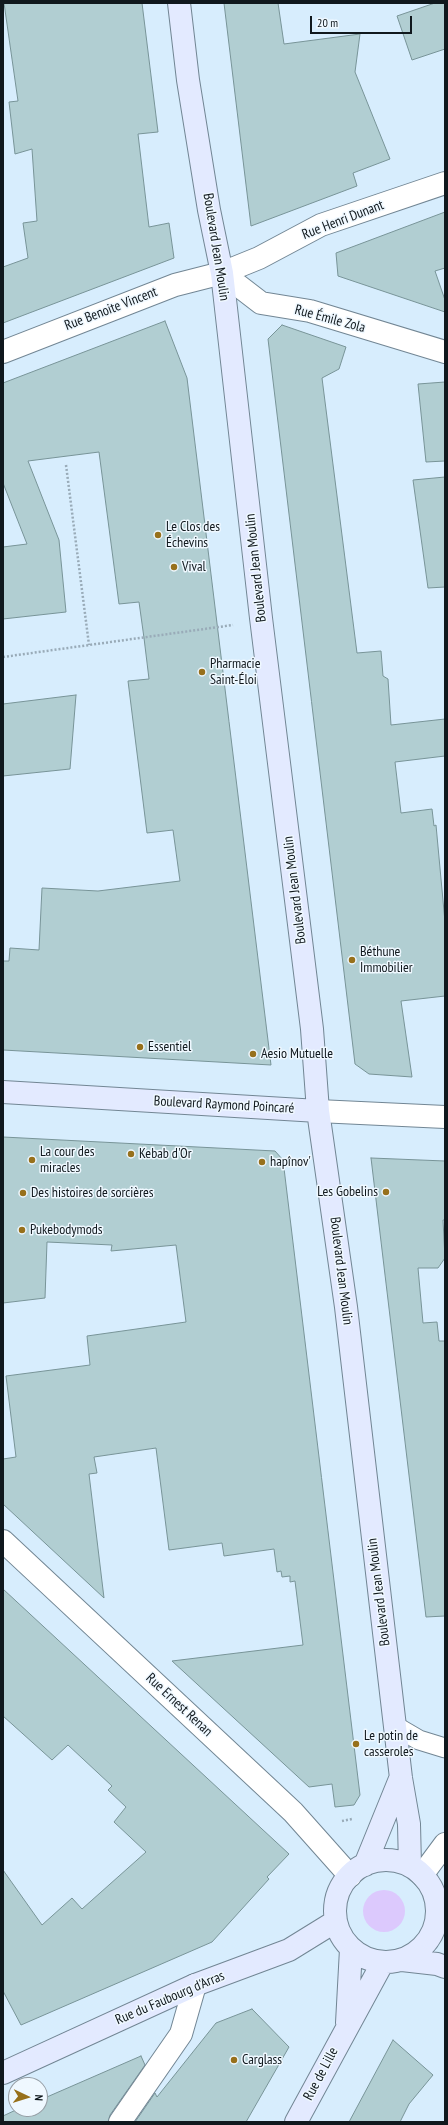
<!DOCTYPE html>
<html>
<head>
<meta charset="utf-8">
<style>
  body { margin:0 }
  #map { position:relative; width:448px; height:2125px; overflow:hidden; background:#d7edfd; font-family:"PT Sans Narrow",sans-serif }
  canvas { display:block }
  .frame { position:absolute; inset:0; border:4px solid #10181d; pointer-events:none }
  .north { position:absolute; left:8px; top:2077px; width:40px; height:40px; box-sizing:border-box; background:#eff8ff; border:1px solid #969ea5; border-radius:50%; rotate:94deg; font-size:11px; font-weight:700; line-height:16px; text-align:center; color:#10181d }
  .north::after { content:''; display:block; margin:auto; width:14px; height:18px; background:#97701b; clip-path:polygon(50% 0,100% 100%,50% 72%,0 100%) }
  .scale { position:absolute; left:310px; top:16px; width:102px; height:18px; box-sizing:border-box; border:2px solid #10181d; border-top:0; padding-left:5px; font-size:12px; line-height:14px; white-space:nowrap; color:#10181d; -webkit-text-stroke:3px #eff8ff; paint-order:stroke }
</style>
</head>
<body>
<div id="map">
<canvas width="448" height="2125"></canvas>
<div class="frame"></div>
<div class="north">N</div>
<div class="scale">20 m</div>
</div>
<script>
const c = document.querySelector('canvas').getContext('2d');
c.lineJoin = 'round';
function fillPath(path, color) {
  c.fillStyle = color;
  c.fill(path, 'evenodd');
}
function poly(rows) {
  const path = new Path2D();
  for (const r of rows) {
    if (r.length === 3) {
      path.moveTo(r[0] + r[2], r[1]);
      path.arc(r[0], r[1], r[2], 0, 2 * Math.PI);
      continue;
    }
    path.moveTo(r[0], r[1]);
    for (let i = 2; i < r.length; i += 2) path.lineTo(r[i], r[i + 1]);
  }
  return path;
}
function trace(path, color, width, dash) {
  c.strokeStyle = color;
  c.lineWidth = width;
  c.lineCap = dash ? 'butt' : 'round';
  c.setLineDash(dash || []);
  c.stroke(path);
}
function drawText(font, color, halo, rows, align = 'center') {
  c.font = font + ' "PT Sans Narrow",sans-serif';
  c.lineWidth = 3;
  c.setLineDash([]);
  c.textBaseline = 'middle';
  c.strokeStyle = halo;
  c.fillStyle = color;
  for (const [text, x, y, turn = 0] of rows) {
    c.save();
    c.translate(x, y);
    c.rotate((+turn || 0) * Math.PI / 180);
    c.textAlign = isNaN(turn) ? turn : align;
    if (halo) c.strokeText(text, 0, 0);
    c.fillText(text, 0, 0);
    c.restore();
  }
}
const green = poly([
  [384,1911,21]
]);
const building = poly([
  [4,3,142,3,158,132,138,134,149,227,169,223,174,258,3,323,3,267,28,258,23,223,37,221,32,149,15,154,9,102,18,101,4,3],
  [224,3,278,3,284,44,360,34,355,72,390,159,353,173,357,186,251,226,224,3],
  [435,3,445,3,445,49,412,60,397,16,435,3],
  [445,212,445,268,435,271,445,300,445,312,338,276,336,253,445,212],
  [165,321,187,378,271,1065,3,1050,3,961,9,961,10,948,39,950,42,888,98,891,180,881,173,830,147,833,128,681,149,679,144,638,139,602,119,604,99,452,28,461,59,540,66,612,3,619,3,547,27,544,3,483,3,383,165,321],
  [282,325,346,347,339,369,322,378,357,653,381,651,383,676,388,679,391,725,445,719,445,756,395,762,401,813,432,809,434,826,436,825,445,922,445,996,401,1001,412,1077,369,1074,355,1064,268,339,282,325],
  [445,382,445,461,426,462,418,384,445,382],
  [445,477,445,587,428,588,413,480,445,477],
  [76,695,70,769,3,776,3,704,76,695],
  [3,1137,275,1151,283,1160,360,1795,354,1805,335,1807,332,1784,309,1787,172,1661,303,1645,295,1581,290,1582,290,1576,282,1577,281,1571,277,1572,274,1549,224,1556,222,1543,169,1550,156,1448,94,1457,97,1473,89,1474,104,1598,3,1504,3,1459,16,1457,6,1376,90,1365,87,1336,186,1322,176,1245,111,1251,112,1245,47,1242,45,1298,3,1303,3,1137],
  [371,1158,445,1161,445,1220,443,1220,445,1258,438,1268,418,1268,423,1323,437,1322,439,1341,445,1341,445,1616,426,1617,371,1158],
  [3,1589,289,1854,267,1877,269,1879,212,1942,21,2025,3,1991,3,1870,42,1925,72,1898,82,1909,146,1852,114,1822,126,1807,108,1790,112,1786,68,1745,52,1760,3,1716,3,1589],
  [252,2009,289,2047,246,2122,135,2122,155,2093,157,2097,216,2023,252,2009],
  [393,2040,433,2075,409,2104,400,2122,349,2122,393,2040],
  [141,2056,145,2065,110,2115,108,2122,3,2122,3,2116,18,2109,40,2109,40,2100,141,2056]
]);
const path = poly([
  [66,465,89,645],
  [3,657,233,625],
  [342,1821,352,1819]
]);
const lane = poly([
  [395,1726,419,1740,445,1748]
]);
const street = poly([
  [222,273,261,303,310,311,445,352],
  [3,352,175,285,222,273,259,258,321,225,445,183],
  [318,1111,445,1117],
  [3,1541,293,1812,350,1876],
  [422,1875,445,1844],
  [120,2122,181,2034,195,1985]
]);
const secondary = poly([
  [179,3,188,80,209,210,222,273,261,618,312,1029,318,1111,346,1307,401,1778,409,1824,410,1866],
  [3,1092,318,1111],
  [386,1911,51],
  [365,1865,400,1779],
  [402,1960,437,1964,445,1967],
  [347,2023,351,1949],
  [3,2073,195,1985,289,1950,336,1921],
  [296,2122,383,1962]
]);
const markers = [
  [158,535,4,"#97701b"],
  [174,567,4,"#97701b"],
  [202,672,4,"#97701b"],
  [352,960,4,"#97701b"],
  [140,1047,4,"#97701b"],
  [253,1054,4,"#97701b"],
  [131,1154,4,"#97701b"],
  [32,1160,4,"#97701b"],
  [262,1162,4,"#97701b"],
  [386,1192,4,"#97701b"],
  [23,1193,4,"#97701b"],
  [22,1230,4,"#97701b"],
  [356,1744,4,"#97701b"],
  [234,2060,4,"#97701b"]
];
const streetNames = [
  ["Rue Henri Dunant",343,220,-21],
  ["Boulevard Jean Moulin",216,247,81],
  ["Rue Benoite Vincent",111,309,-21],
  ["Rue Émile Zola",330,319,15],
  ["Boulevard Jean Moulin",256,568,-96],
  ["Boulevard Jean Moulin",295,890,-97],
  ["Boulevard Raymond Poincaré",224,1105,3],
  ["Boulevard Jean Moulin",341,1271,83],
  ["Boulevard Jean Moulin",379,1592,-97],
  ["Rue Ernest Renan",179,1705,43],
  ["Rue du Faubourg d'Arras",170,1998,-23],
  ["Rue de Lille",321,2074,-62]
];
const poiNames = [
  ["Le Clos des",166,527],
  ["Échevins",166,543],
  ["Vival",182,567],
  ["Pharmacie",210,664],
  ["Saint-Éloi",210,680],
  ["Béthune",360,952],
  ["Immobilier",360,968],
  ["Essentiel",148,1047],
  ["Aesio Mutuelle",261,1054],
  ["La cour des",40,1152],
  ["miracles",40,1168],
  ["Kebab d'Or",139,1154],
  ["hapînov'",270,1162],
  ["Les Gobelins",378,1192,"right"],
  ["Des histoires de sorcières",31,1193],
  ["Pukebodymods",30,1230],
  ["Le potin de",364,1736],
  ["casseroles",364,1752],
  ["Carglass",242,2060]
];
fillPath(green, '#dcc9fd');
fillPath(building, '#b1ced2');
trace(building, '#789498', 1);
trace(lane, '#728694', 21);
trace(street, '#728694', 24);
trace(secondary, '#728694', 24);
trace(path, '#99abb8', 2.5, [2, 2]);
trace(lane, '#fff', 19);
trace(street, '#fff', 22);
trace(secondary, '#e3eaff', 22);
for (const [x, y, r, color] of markers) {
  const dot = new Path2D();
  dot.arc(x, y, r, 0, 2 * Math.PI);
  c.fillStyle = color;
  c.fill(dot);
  trace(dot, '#eff8ff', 1.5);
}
drawText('14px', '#10181d', '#eff8ff', streetNames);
drawText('14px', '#10181d', '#eff8ff', poiNames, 'left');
</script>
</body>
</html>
